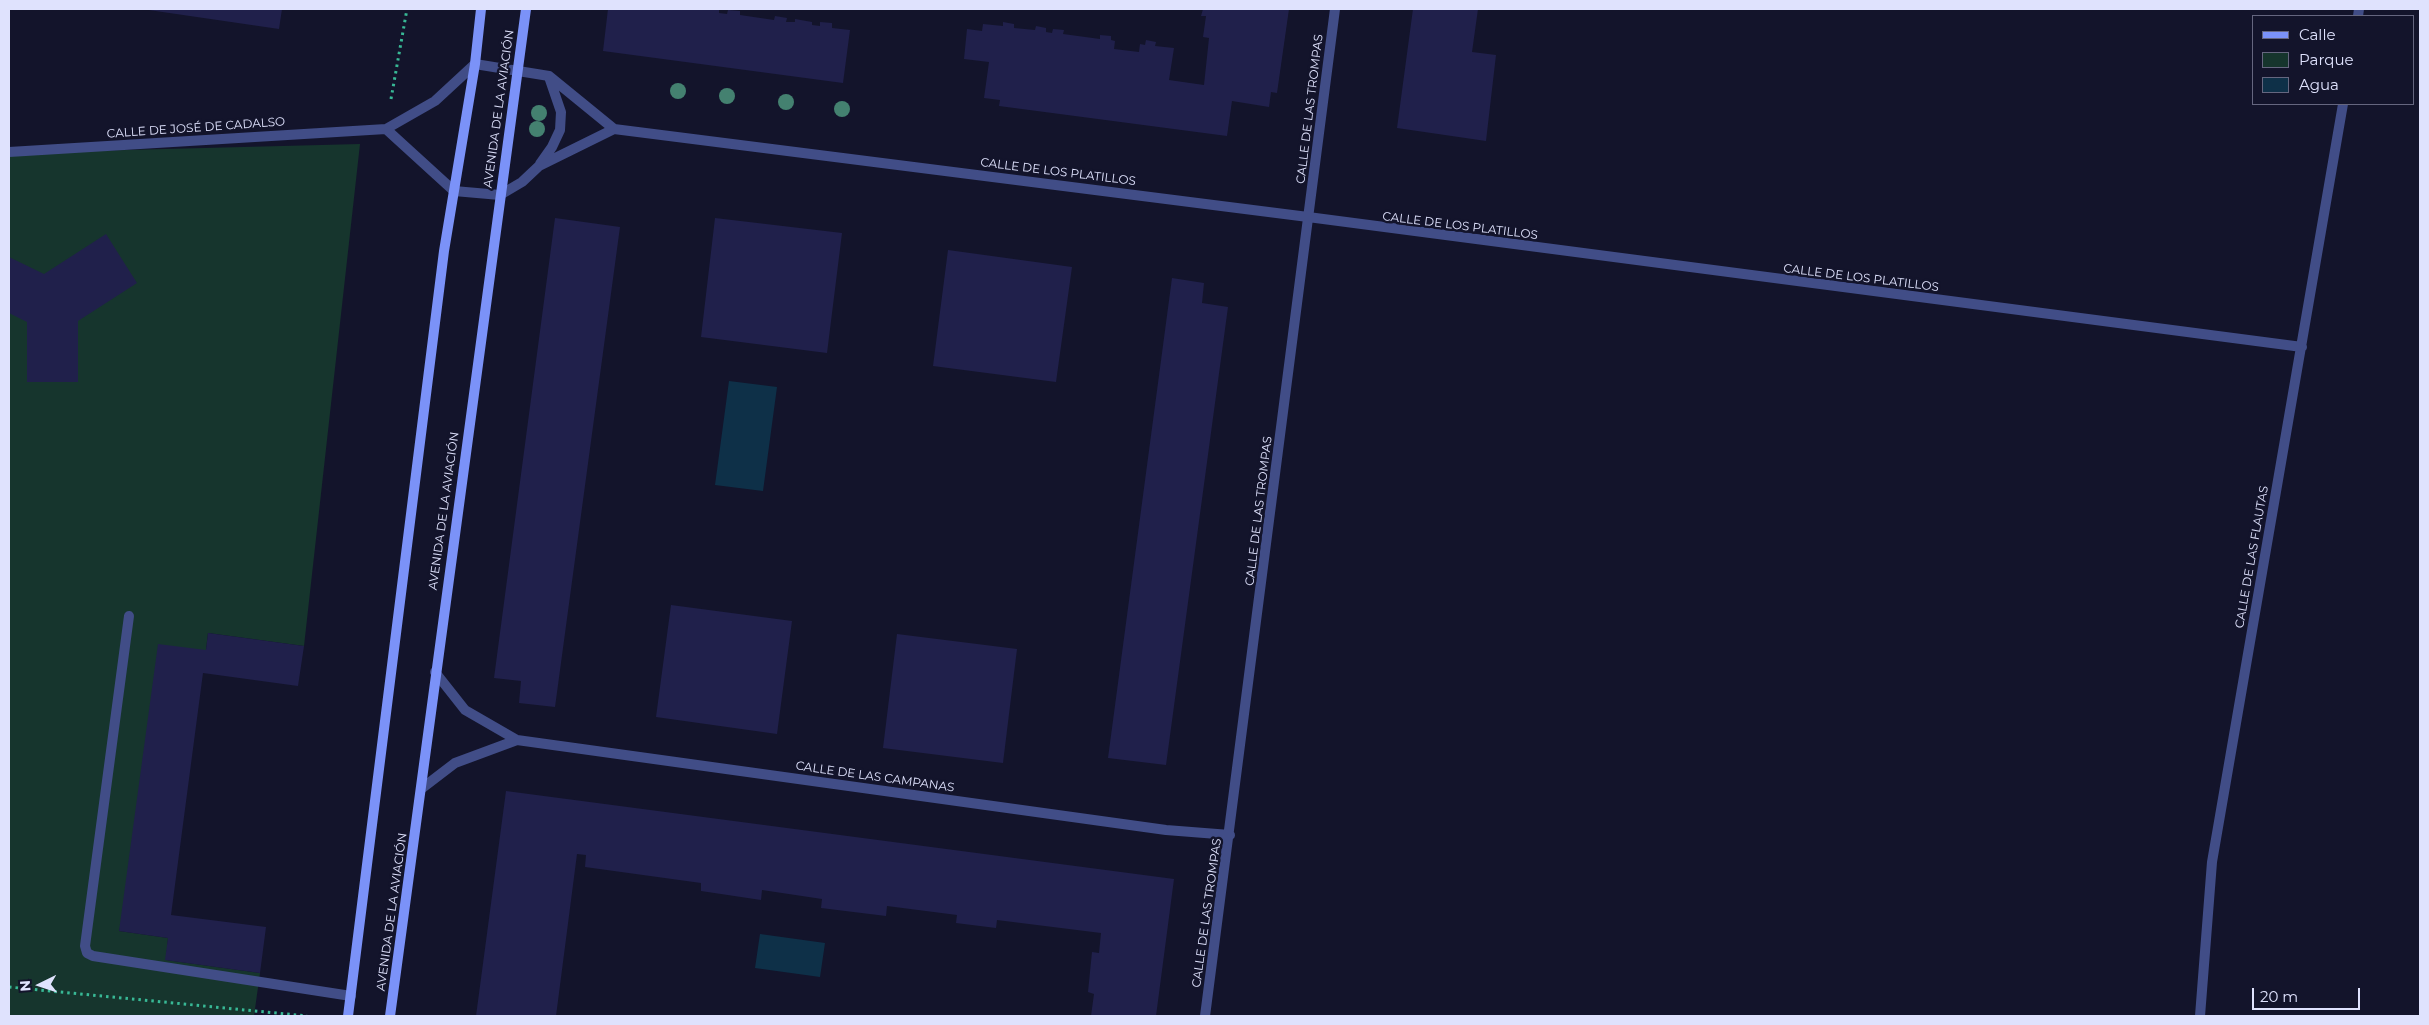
<!DOCTYPE html>
<html>
<head>
<meta charset="utf-8">
<style>
  body { margin:0 }
  #map { position:relative; width:2429px; height:1025px; overflow:hidden; background:#13142b; font-family:Montserrat,sans-serif }
  canvas { display:block }
  .frame { position:absolute; inset:0; border:10px solid #dfe2fd; pointer-events:none }
  .legend { position:absolute; left:2252px; top:15px; width:162px; height:90px; box-sizing:border-box; background:#13142b; border:1px solid #65667f; margin:0; padding:6px 9px; list-style:none; font-size:15px; color:#dfe2fd }
  .legend li { display:flex; align-items:center; gap:10px; height:25px }
  .legend b { width:25px; border:1px solid #65667f }
  .north { position:absolute; left:15px; top:960px; width:50px; height:50px; -webkit-text-stroke:4px #13142b; paint-order:stroke; rotate:266deg; font-size:14px; font-weight:700; line-height:20px; text-align:center; color:#dfe2fd }
  .north::after { content:''; display:block; margin:auto; width:18px; height:22px; background:#dfe2fd; clip-path:polygon(50% 0,100% 100%,50% 72%,0 100%) }
  .scale { position:absolute; left:2252px; top:988px; width:108px; height:22px; box-sizing:border-box; border:2px solid #dfe2fd; border-top:0; padding-left:6px; font-size:15px; line-height:18px; white-space:nowrap; color:#dfe2fd; -webkit-text-stroke:4px #13142b; paint-order:stroke }
</style>
</head>
<body>
<div id="map">
<canvas width="2429" height="1025"></canvas>
<div class="frame"></div>
<ul class="legend">
<li><b style="height:6px;background:#7b92f8"></b>Calle</li>
<li><b style="height:14px;background:#16352d"></b>Parque</li>
<li><b style="height:14px;background:#0e3048"></b>Agua</li>
</ul>
<div class="north">N</div>
<div class="scale">20 m</div>
</div>
<script>
const c = document.querySelector('canvas').getContext('2d');
c.lineJoin = 'round';
function fillPath(path, color) {
  c.fillStyle = color;
  c.fill(path, 'evenodd');
}
function poly(rows) {
  const path = new Path2D();
  for (const r of rows) {
    path.moveTo(r[0], r[1]);
    for (let i = 2; i < r.length; i += 2) path.lineTo(r[i], r[i + 1]);
  }
  return path;
}
function trace(path, color, width, dash) {
  c.strokeStyle = color;
  c.lineWidth = width;
  c.lineCap = dash ? 'butt' : 'round';
  c.setLineDash(dash || []);
  c.stroke(path);
}
function drawText(font, color, halo, rows, align = 'center') {
  c.font = font + ' Montserrat,sans-serif';
  c.lineWidth = 5;
  c.setLineDash([]);
  c.textBaseline = 'middle';
  c.strokeStyle = halo;
  c.fillStyle = color;
  for (const [text, x, y, turn = 0] of rows) {
    c.save();
    c.translate(x, y);
    c.rotate((+turn || 0) * Math.PI / 180);
    c.textAlign = isNaN(turn) ? turn : align;
    if (halo) c.strokeText(text, 0, 0);
    c.fillText(text, 0, 0);
    c.restore();
  }
}
const green = poly([
  [360,144,304,646,208,633,206,650,119,931,168,938,166,960,260,973,254,1016,9,1016,9,153]
]);
const water = poly([
  [729,381,777,387,763,491,715,485],
  [760,934,825,943,820,977,755,968]
]);
const building = poly([
  [142,9,282,9,279,29],
  [608,9,702,10,715,9,719,9,719,13,727,14,728,10,740,11,740,15,774,20,775,16,787,18,786,22,795,22,795,19,812,22,812,25,820,26,820,22,832,23,832,28,850,30,843,83,603,51],
  [1203,9,1289,9,1277,93,1271,92,1269,107,1232,101,1227,136,999,106,1000,100,984,98,989,62,964,59,967,29,982,31,983,24,1003,26,1003,22,1014,24,1014,28,1035,30,1036,26,1046,28,1046,32,1052,33,1053,29,1064,30,1063,34,1100,39,1100,35,1111,36,1111,40,1115,41,1114,49,1139,52,1140,44,1145,45,1146,40,1156,42,1155,46,1174,48,1169,80,1204,85,1209,38,1203,37,1206,16,1201,16],
  [1413,9,1478,9,1472,52,1496,55,1486,141,1397,128],
  [555,218,620,227,555,707,519,703,521,681,494,678],
  [715,218,842,233,827,353,701,337],
  [106,234,137,283,78,321,78,382,27,382,27,322,9,313,9,257,44,274],
  [948,250,1072,267,1056,382,933,366],
  [1172,278,1204,283,1202,303,1228,307,1166,765,1108,758],
  [671,605,792,621,777,734,656,717],
  [208,633,304,646,298,686,203,673,171,915,266,927,260,973,165,960,168,938,119,931,158,644,206,650],
  [897,634,1017,649,1003,763,883,748],
  [506,791,1174,879,1156,1016,1091,1016,1094,994,1088,992,1092,952,1099,953,1101,933,997,920,996,928,956,923,957,915,887,906,886,916,821,908,822,899,762,890,761,900,701,891,701,883,585,867,586,855,577,854,556,1016,476,1016]
]);
const path = poly([
  [391,99,407,9],
  [9,987,307,1016]
]);
const lane = poly([
  [129,616,85,946,87,953,93,956,351,996]
]);
const street = poly([
  [2358,16,2359,9],
  [386,129,454,191,500,195,522,182,539,166,614,129],
  [614,129,1308,217,2302,347],
  [9,152,386,129,435,101,475,64,549,76,614,129],
  [540,164,552,147,560,130,561,112,549,77],
  [435,672,465,710,517,740,1166,830,1230,835],
  [421,789,455,763,517,740],
  [1205,1016,1335,9],
  [2200,1016,2212,862,2343,104]
]);
const secondary = poly([
  [348,1016,444,251,475,64,481,9],
  [390,1016,526,9]
]);
const trees = [
  [678,91],
  [727,96],
  [786,102],
  [842,109],
  [539,113],
  [537,129]
];
const streetNames = [
  ["AVENIDA DE LA AVIACIÓN",499,109,-82],
  ["CALLE DE LAS TROMPAS",1310,109,-83],
  ["CALLE DE JOSÉ DE CADALSO",196,128,-4],
  ["CALLE DE LOS PLATILLOS",1058,172,7],
  ["CALLE DE LOS PLATILLOS",1460,226,7],
  ["CALLE DE LOS PLATILLOS",1861,278,7],
  ["AVENIDA DE LA AVIACIÓN",444,511,-82],
  ["CALLE DE LAS TROMPAS",1259,511,-83],
  ["CALLE DE LAS FLAUTAS",2252,557,-80],
  ["CALLE DE LAS CAMPANAS",875,777,8],
  ["AVENIDA DE LA AVIACIÓN",392,912,-82],
  ["CALLE DE LAS TROMPAS",1207,913,-82]
];
fillPath(green, '#16352d');
fillPath(water, '#0e3048');
fillPath(building, '#20204b');
trace(path, '#38b895', 3, [2.5, 4]);
trace(lane, '#414d87', 10);
trace(street, '#414d87', 10);
trace(secondary, '#7b92f8', 10);
c.fillStyle = '#448170';
for (const [x, y] of trees) {
  c.beginPath();
  c.arc(x, y, 8, 0, 2 * Math.PI);
  c.fill();
}
drawText('12px', '#dfe2fd', '#13142b', streetNames);
</script>
</body>
</html>
